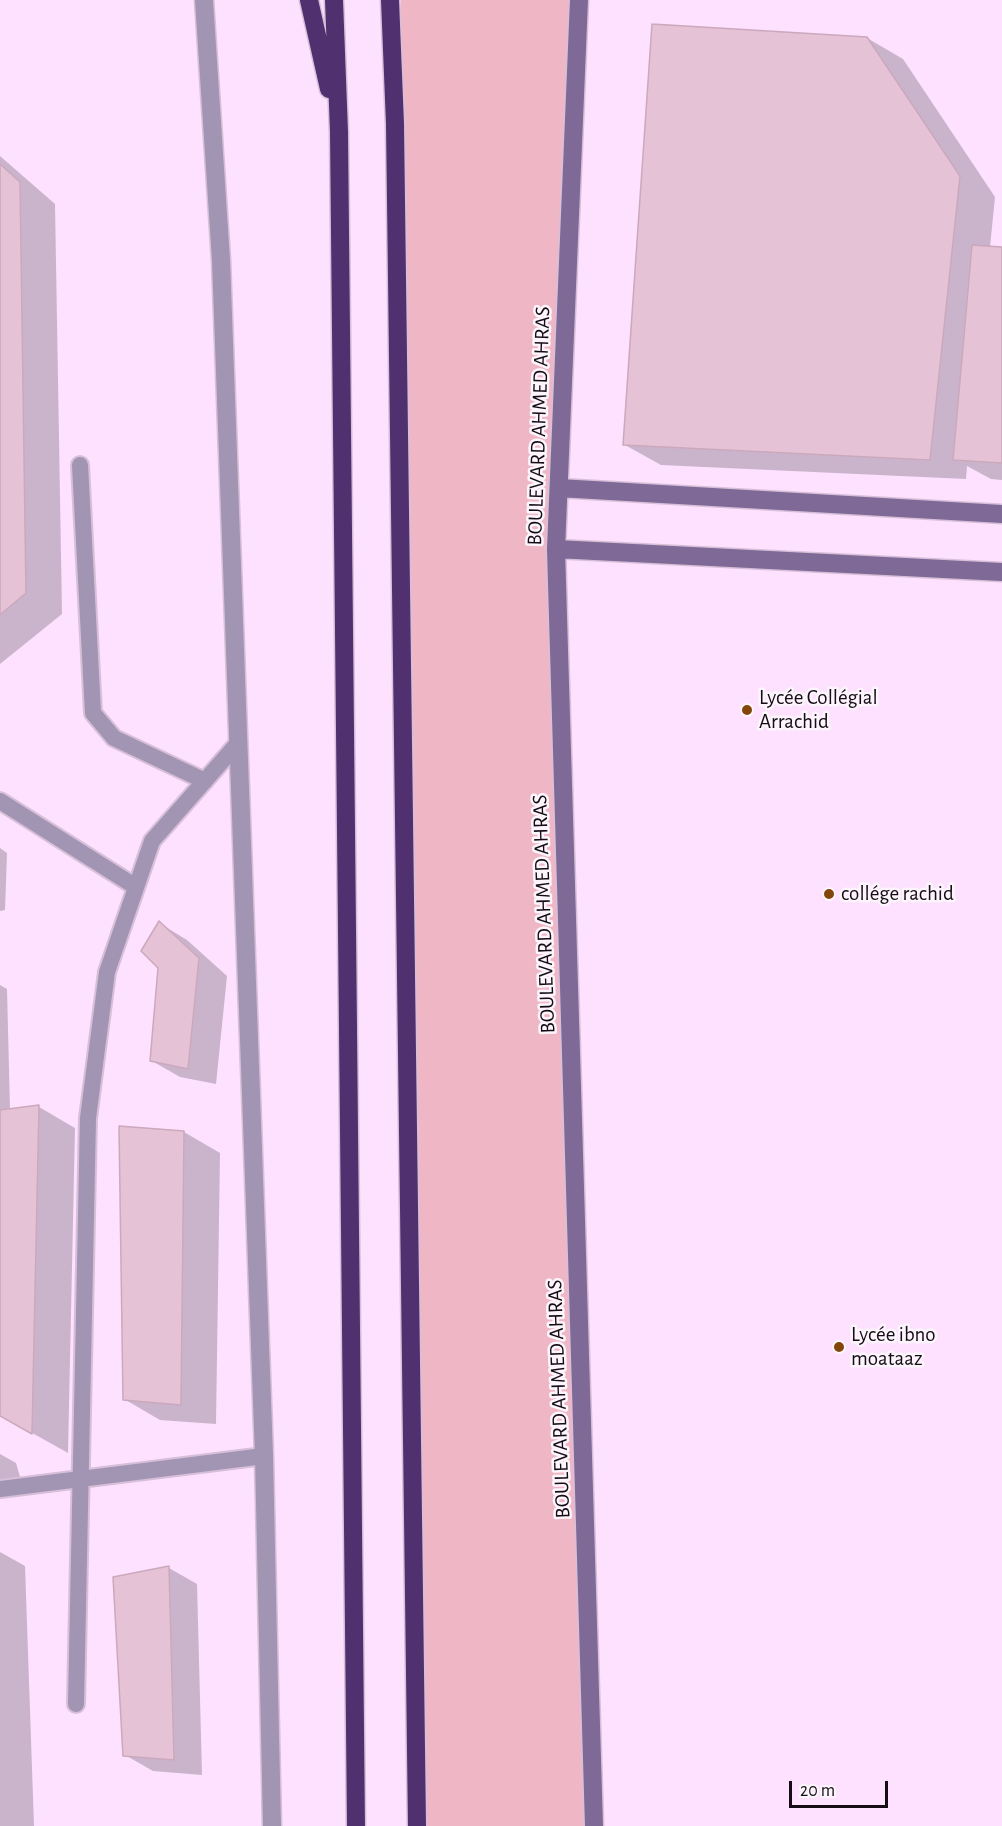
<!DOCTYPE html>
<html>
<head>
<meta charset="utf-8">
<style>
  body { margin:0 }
  #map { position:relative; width:1002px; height:1826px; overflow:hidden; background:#fde1fe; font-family:"Alegreya Sans",sans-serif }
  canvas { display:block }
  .scale { position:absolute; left:789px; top:1781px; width:99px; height:27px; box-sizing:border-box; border:3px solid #150c16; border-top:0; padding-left:8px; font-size:18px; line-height:21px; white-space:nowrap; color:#150c16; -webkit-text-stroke:4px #fcf6fc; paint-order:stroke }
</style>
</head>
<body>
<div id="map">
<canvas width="1002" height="1826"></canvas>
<div class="scale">20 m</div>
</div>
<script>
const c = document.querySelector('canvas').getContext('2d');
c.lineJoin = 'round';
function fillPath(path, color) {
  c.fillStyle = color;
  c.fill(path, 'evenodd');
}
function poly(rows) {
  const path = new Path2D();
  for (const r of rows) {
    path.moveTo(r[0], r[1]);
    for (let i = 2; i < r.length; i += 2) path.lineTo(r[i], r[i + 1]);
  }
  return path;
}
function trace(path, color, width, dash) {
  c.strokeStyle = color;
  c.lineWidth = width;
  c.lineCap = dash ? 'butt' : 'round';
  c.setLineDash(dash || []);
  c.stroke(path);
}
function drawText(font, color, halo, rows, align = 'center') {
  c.font = font + ' "Alegreya Sans",sans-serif';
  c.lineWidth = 5;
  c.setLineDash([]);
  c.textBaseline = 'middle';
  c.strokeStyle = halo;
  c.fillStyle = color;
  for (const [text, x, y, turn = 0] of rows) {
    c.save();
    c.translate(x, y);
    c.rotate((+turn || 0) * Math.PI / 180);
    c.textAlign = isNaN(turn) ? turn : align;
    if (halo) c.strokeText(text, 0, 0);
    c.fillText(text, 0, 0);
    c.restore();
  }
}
const green = poly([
  [401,0,580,0,559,548,587,1826,417,1826,395,124]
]);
const shadow = poly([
  [867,38,903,59,995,197,990,247,1002,248,1002,480,991,479,967,466,966,479,661,465,625,445],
  [0,156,55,204,62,614,0,664],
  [0,848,7,853,5,910,0,911],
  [159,923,187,940,227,976,216,1084,180,1077,152,1061,160,967],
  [0,985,7,989,10,1110,39,1107,75,1128,68,1453,0,1415],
  [184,1132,220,1153,216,1424,160,1420,124,1399],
  [0,1454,16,1463,25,1494,0,1492],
  [0,1552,25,1566,34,1826,0,1826],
  [169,1568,197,1584,202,1775,153,1771,125,1755,115,1578]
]);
const building = poly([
  [652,24,867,37,960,176,930,460,623,445,652,24],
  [0,164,20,182,26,593,0,615,0,164],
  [972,245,1002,247,1002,463,953,460,972,245],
  [159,921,199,958,188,1069,150,1061,158,968,141,951,159,921],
  [39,1105,32,1434,0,1416,0,1110,39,1105],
  [119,1126,184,1131,181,1405,123,1400,119,1126],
  [169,1566,174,1760,123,1756,113,1577,169,1566]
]);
const lane = poly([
  [80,465,93,713,114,738,205,781],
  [0,801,136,887],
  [0,1489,264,1456],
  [76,1704,88,1118,107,972,152,841,238,743]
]);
const street = poly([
  [204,0,221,260,264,1456,272,1826]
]);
const secondary = poly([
  [579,0,556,549,594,1826],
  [559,488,1002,514],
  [556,549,1002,572]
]);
const highway = poly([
  [309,0,329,89],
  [334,0,339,132,356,1826],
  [390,0,395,124,417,1826]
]);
const markers = [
  [747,710,6,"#84450a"],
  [829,894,6,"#84450a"],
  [839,1347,6,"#84450a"]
];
const streetNames = [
  ["BOULEVARD AHMED AHRAS",539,426,-88],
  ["BOULEVARD AHMED AHRAS",544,914,-92],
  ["BOULEVARD AHMED AHRAS",559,1399,-92]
];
const poiNames = [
  ["Lycée Collégial",759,698],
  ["Arrachid",759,722],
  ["collége rachid",841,894],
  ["Lycée ibno",851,1335],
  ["moataaz",851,1359]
];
fillPath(green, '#efb6c5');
fillPath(shadow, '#0003');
fillPath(building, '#e6c2d7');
trace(building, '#cba8bc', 1.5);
trace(lane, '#d8bfd9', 20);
trace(street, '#d8bfd9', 21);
trace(secondary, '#d8bfd9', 21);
trace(highway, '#d8bfd9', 21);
trace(lane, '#a294b3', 16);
trace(street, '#a294b3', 18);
trace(secondary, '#7f6996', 18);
trace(highway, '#51306f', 18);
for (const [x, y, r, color] of markers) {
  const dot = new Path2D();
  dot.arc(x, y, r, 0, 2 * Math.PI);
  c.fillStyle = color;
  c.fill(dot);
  trace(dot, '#fcf6fc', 2);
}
drawText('21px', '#150c16', '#fcf6fc', streetNames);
drawText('21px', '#150c16', '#fcf6fc', poiNames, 'left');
</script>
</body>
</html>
